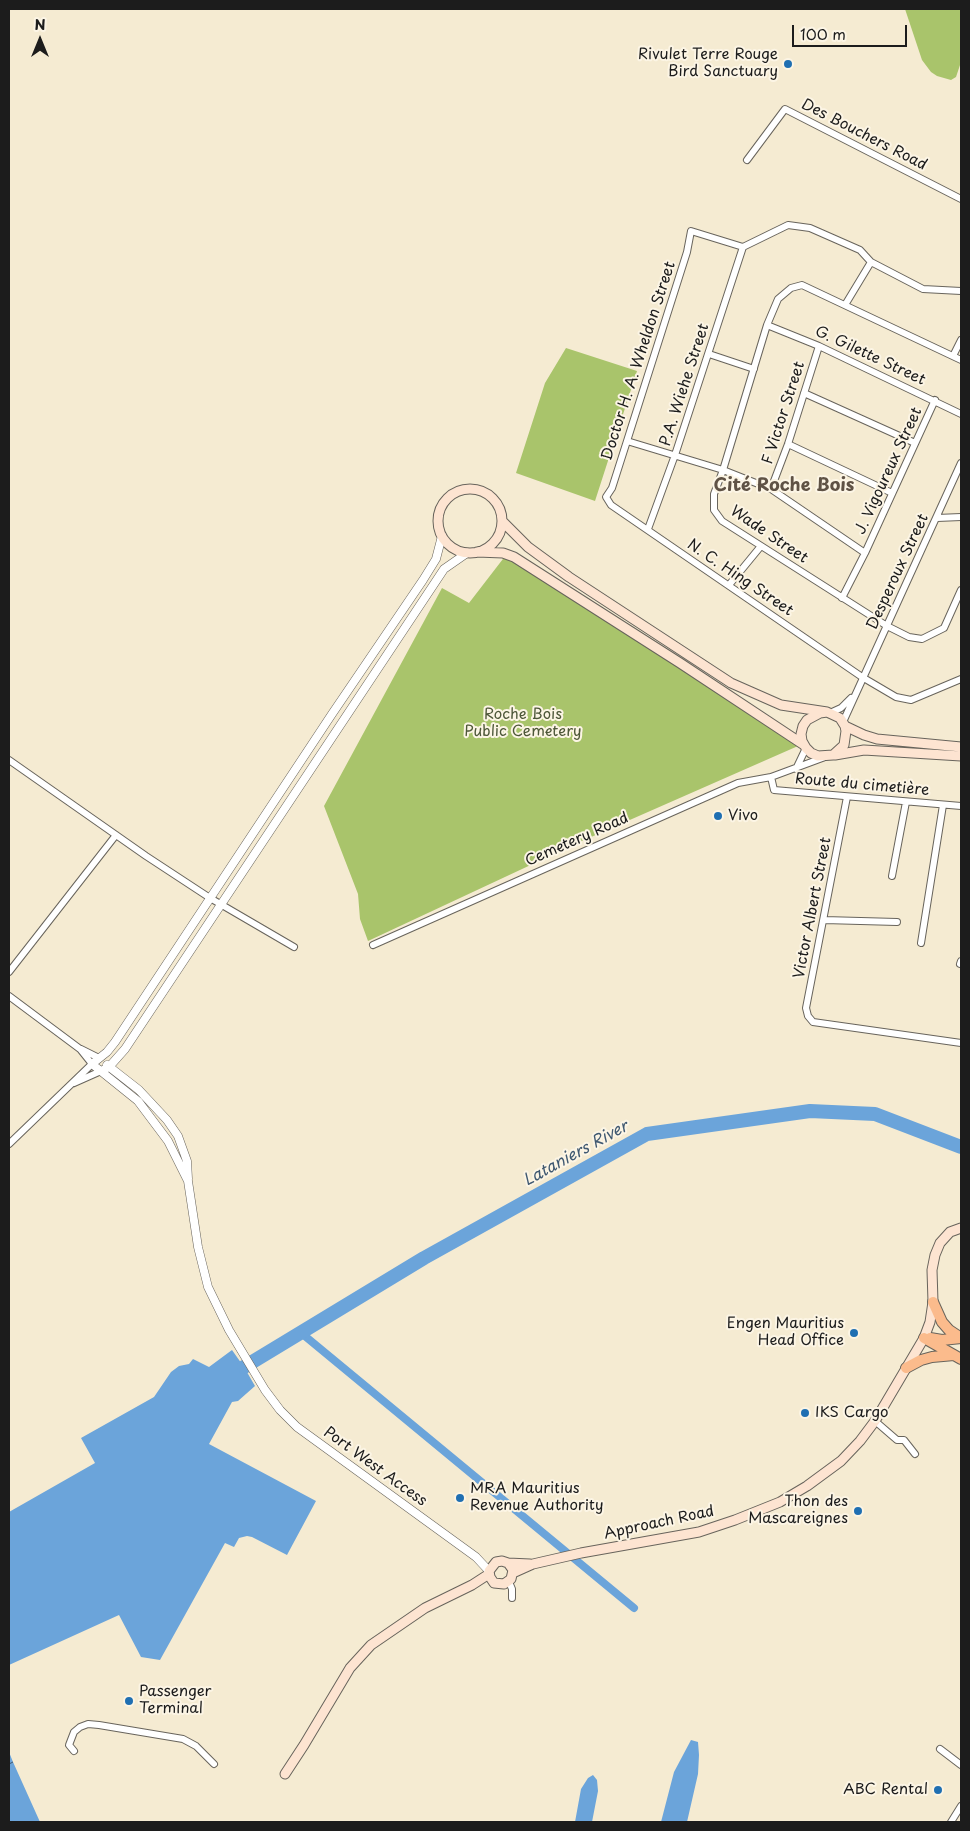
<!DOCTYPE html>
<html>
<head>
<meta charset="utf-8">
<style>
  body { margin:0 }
  #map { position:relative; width:970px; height:1831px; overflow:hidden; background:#f5ebd2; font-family:"Playpen Sans",sans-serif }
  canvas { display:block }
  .frame { position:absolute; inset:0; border:10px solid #1c1c1c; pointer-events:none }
  .north { position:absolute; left:15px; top:15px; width:50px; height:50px; -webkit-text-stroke:4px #fcf5e5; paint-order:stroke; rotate:0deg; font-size:14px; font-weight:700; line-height:20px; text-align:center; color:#1c1c1c }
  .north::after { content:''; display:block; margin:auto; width:18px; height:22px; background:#1c1c1c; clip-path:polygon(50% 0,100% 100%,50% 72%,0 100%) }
  .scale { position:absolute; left:792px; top:25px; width:115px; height:22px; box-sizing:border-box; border:2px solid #1c1c1c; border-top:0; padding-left:6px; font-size:15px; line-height:18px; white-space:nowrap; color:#1c1c1c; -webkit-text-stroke:4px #fcf5e5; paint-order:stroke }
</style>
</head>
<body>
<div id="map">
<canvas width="970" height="1831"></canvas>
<div class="frame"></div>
<div class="north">N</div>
<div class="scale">100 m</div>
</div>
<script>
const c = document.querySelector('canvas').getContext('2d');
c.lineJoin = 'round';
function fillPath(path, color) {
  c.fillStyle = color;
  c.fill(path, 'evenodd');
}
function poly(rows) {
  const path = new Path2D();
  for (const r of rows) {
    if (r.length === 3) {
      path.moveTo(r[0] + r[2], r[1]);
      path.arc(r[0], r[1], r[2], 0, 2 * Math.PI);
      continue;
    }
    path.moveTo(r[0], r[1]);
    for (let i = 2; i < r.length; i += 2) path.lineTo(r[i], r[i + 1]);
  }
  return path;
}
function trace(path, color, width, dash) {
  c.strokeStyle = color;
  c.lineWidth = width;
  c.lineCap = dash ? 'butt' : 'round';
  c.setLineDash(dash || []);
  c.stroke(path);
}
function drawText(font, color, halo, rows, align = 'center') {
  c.font = font + ' "Playpen Sans",sans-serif';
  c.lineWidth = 4;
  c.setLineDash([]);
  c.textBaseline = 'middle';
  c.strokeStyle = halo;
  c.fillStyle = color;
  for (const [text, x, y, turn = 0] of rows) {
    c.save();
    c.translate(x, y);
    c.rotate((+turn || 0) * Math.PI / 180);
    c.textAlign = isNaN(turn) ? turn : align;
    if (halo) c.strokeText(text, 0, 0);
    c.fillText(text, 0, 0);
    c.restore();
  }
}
const green = poly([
  [905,9,961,9,961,62,956,77,951,80,937,76,931,72,922,60],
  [566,348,637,371,595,501,516,473,545,383],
  [506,555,556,584,798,746,582,841,368,941,360,919,358,894,324,806,442,588,469,603]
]);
const water = poly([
  [232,1350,244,1367,255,1386,238,1401,232,1402,209,1444,316,1501,287,1555,252,1537,247,1536,239,1538,234,1547,225,1543,160,1660,141,1657,119,1615,9,1665,9,1512,95,1463,81,1438,154,1397,171,1372,179,1366,189,1364,193,1359,209,1367],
  [691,1740,698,1742,699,1755,698,1774,687,1822,661,1822,674,1772],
  [9,1752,13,1762,40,1822,9,1822],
  [593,1775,597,1780,598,1791,592,1822,575,1822,581,1789,588,1778]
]);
const canal = poly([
  [300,1332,634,1608]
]);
const river = poly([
  [244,1367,424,1258,647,1134,810,1111,875,1114,961,1147]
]);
const ferry = poly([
  [9,1764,13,1762]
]);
const minor = poly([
  [747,160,785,109,961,199],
  [961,291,923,289,871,262,860,250,810,228,788,225,743,247,691,231,687,252,627,441,612,488,606,497,611,505,862,677,896,697,911,700,961,679],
  [845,305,871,262],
  [767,325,819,346,961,414],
  [709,354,754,369],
  [953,356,961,340],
  [961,360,802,285,791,288,778,299,767,325,723,470,714,494,714,510,722,521,887,626,909,637,922,639,944,628,961,590],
  [804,393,915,443],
  [627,441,723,470,771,489,865,553],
  [788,444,892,493],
  [771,489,788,444,819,346],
  [937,518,961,517],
  [648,529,675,455,743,247],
  [729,585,761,546],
  [842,598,865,553,935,400],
  [830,713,841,708,851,698],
  [843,722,961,463],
  [9,760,146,856,210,898,294,947],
  [796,769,806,748],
  [771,777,774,790,961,806],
  [847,797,806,1008,808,1016,813,1022,961,1043],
  [892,876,906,802],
  [824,920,897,922],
  [921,943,943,805],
  [373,945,738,783,771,777,825,757],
  [960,964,961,961],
  [9,972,116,835],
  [9,996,80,1049,92,1064,9,1144],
  [81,1049,99,1058],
  [74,1083,101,1071],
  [875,1421,897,1440,904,1440,915,1454],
  [509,1582,512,1589,512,1598],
  [940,1749,961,1765],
  [74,1751,69,1745,74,1732,80,1727,88,1724,99,1725,183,1739,196,1746,214,1764],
  [951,1822,961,1806]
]);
const tertiary = poly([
  [442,536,436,559,423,580,332,714,115,1042,107,1052,92,1064,138,1101,168,1141,188,1181,198,1247,208,1287,229,1330,265,1390,280,1410,297,1427,476,1557,489,1571],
  [107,1065,139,1090,167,1120,178,1136,187,1161,188,1179],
  [101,1071,109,1067,125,1049,444,569,467,553]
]);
const secondary = poly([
  [470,521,32],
  [502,521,528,547,569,577,731,683,781,705,827,712,840,718,845,726,846,731,844,745,833,755,818,756,811,753,806,748,802,741,801,734,803,726,807,720,820,713,827,712],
  [477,552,503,553,514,557,680,663,804,745],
  [845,726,864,735,877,739,961,747],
  [835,755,864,750,961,756],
  [508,1563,513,1570,511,1579,504,1584,494,1583,490,1577,489,1571,496,1562,502,1561,508,1563,530,1564],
  [513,1573,533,1564,581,1553,699,1532,735,1520,780,1502,807,1486,841,1461,860,1441,875,1421,924,1338,930,1322,933,1302,932,1270,935,1255,940,1243,950,1232,961,1228],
  [285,1774,304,1745,350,1668,371,1645,425,1608,472,1585,489,1574]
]);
const trunk = poly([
  [933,1302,942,1322,949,1330,961,1338],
  [924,1338,961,1359],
  [930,1338,942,1340,961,1338],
  [906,1368,921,1360,932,1357,954,1355]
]);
const markers = [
  [788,64,5,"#1f6fb2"],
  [718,816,5,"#1f6fb2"],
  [854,1333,5,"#1f6fb2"],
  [805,1413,5,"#1f6fb2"],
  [460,1498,5,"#1f6fb2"],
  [858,1511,5,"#1f6fb2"],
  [129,1701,5,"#1f6fb2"],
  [938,1790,5,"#1f6fb2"]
];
const poiNames = [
  ["Rivulet Terre Rouge",778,55],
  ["Bird Sanctuary",778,72],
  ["Vivo",728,816,"left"],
  ["Engen Mauritius",844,1324],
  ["Head Office",844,1341],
  ["IKS Cargo",815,1413,"left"],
  ["MRA Mauritius",470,1489,"left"],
  ["Revenue Authority",470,1506,"left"],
  ["Thon des",848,1502],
  ["Mascareignes",848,1519],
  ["Passenger",139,1692,"left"],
  ["Terminal",139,1709,"left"],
  ["ABC Rental",928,1790]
];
const streetNames = [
  ["Des Bouchers Road",864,135,27],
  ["G. Gilette Street",870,356,25],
  ["Doctor H. A. Wheldon Street",639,361,-72],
  ["P.A. Wiehe Street",685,385,-72],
  ["F Victor Street",784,413,-72],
  ["J. Vigoureux Street",889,471,-65],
  ["Wade Street",769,535,34],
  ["Desperoux Street",898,572,-65],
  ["N. C. Hing Street",740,578,34],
  ["Route du cimetière",862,785,5],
  ["Cemetery Road",577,840,-24],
  ["Victor Albert Street",813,908,-79],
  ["Port West Access",375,1467,36],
  ["Approach Road",659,1523,-12]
];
const parkNames = [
  ["Roche Bois",523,715],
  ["Public Cemetery",523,732]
];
const waterNames = [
  ["Lataniers River",576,1154,-29]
];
const quarterNames = [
  ["Cité Roche Bois",784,486]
];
fillPath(green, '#a9c46b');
fillPath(water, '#6ba4da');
trace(canal, '#6ba4da', 8);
trace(river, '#6ba4da', 14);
trace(ferry, '#405971', 1, [6, 5]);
trace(minor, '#68645c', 8);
trace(tertiary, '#68645c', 9);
trace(secondary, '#68645c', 11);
trace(trunk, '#68645c', 12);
trace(minor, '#fff', 6);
trace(tertiary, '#fff', 8);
trace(secondary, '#fde4d1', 9);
trace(trunk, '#fbbb8c', 10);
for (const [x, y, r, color] of markers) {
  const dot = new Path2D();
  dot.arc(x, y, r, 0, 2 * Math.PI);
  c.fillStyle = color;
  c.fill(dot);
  trace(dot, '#fcf5e5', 2);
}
drawText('15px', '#1c1c1c', '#fcf5e5', poiNames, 'right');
drawText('15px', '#1c1c1c', '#fcf5e5', streetNames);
drawText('15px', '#4d5738', '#fcf5e5', parkNames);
drawText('italic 16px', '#405971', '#fcf5e5', waterNames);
drawText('bold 18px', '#5f5245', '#fcf5e5', quarterNames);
</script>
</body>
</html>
